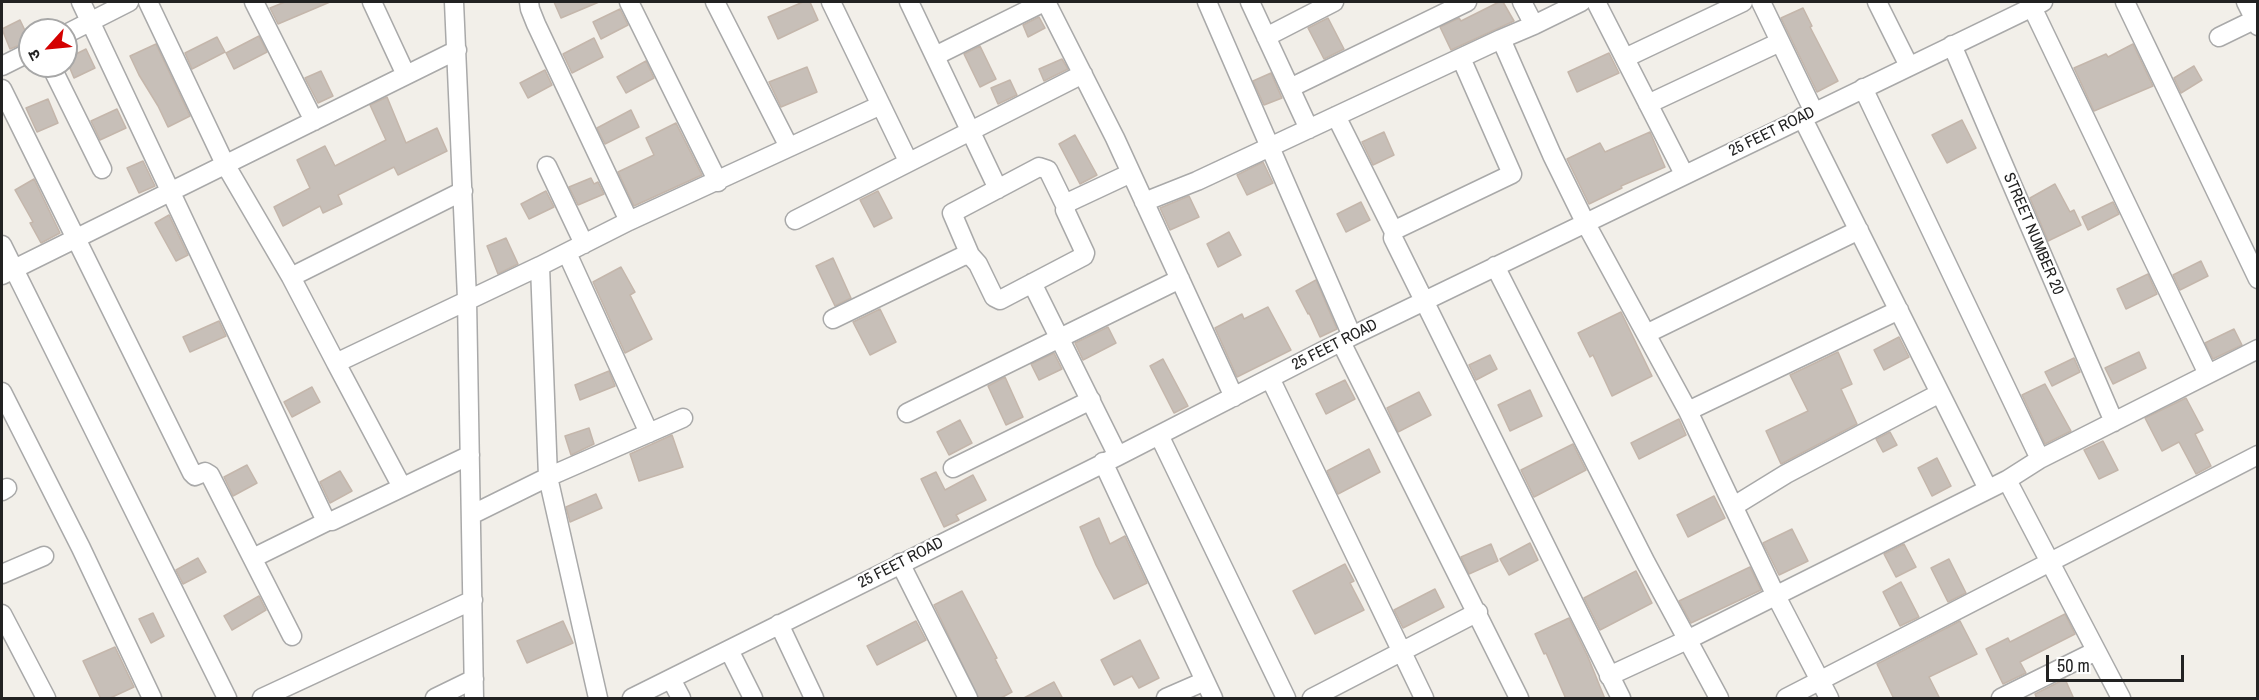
<!DOCTYPE html>
<html>
<head>
<meta charset="utf-8">
<style>
  body { margin:0 }
  #map { position:relative; width:2259px; height:700px; overflow:hidden; background:#f2efe9; font-family:"Archivo Narrow","Noto Sans Devanagari",sans-serif }
  canvas { display:block }
  .frame { position:absolute; inset:0; border:3px solid #222; pointer-events:none }
  .north { position:absolute; left:18px; top:18px; width:60px; height:60px; box-sizing:border-box; background:#fff; border:2px solid #a7a7a7; border-radius:50%; rotate:243deg; font-size:16px; font-weight:700; line-height:24px; text-align:center; color:#222 }
  .north::after { content:''; display:block; margin:auto; width:21px; height:27px; background:#d40000; clip-path:polygon(50% 0,100% 100%,50% 72%,0 100%) }
  .scale { position:absolute; left:2046px; top:655px; width:138px; height:27px; box-sizing:border-box; border:3px solid #222; border-top:0; padding-left:8px; font-size:18px; line-height:21px; white-space:nowrap; color:#222; -webkit-text-stroke:4px #fff; paint-order:stroke }
</style>
</head>
<body>
<div id="map">
<canvas width="2259" height="700"></canvas>
<div class="frame"></div>
<div class="north">उ</div>
<div class="scale">50 m</div>
</div>
<script>
const c = document.querySelector('canvas').getContext('2d');
c.lineJoin = 'round';
function fillPath(path, color) {
  c.fillStyle = color;
  c.fill(path, 'evenodd');
}
function poly(rows) {
  const path = new Path2D();
  for (const r of rows) {
    path.moveTo(r[0], r[1]);
    for (let i = 2; i < r.length; i += 2) path.lineTo(r[i], r[i + 1]);
  }
  return path;
}
function trace(path, color, width, dash) {
  c.strokeStyle = color;
  c.lineWidth = width;
  c.lineCap = dash ? 'butt' : 'round';
  c.setLineDash(dash || []);
  c.stroke(path);
}
function drawText(font, color, halo, rows, align = 'center') {
  c.font = font + ' "Archivo Narrow",sans-serif';
  c.lineWidth = 4.5;
  c.setLineDash([]);
  c.textBaseline = 'middle';
  c.strokeStyle = halo;
  c.fillStyle = color;
  for (const [text, x, y, turn = 0] of rows) {
    c.save();
    c.translate(x, y);
    c.rotate((+turn || 0) * Math.PI / 180);
    c.textAlign = isNaN(turn) ? turn : align;
    if (halo) c.strokeText(text, 0, 0);
    c.fillText(text, 0, 0);
    c.restore();
  }
}
const building = poly([
  [285,2,330,2,278,24,270,8,285,2],
  [554,2,599,2,561,18,554,2],
  [803,2,810,2,818,20,778,39,768,17,803,2],
  [1499,2,1503,2,1514,21,1451,50,1440,27,1459,18,1461,21,1499,2],
  [1803,8,1812,26,1810,27,1838,81,1817,92,1781,18,1803,8],
  [620,9,628,25,601,39,593,22,620,9],
  [1039,17,1045,28,1028,37,1023,25,1039,17],
  [1328,18,1344,49,1324,59,1308,28,1328,18],
  [20,20,30,41,10,49,2,29,20,20],
  [259,36,267,52,234,69,226,53,259,36],
  [217,37,225,52,192,69,185,53,217,37],
  [594,38,603,57,572,73,563,54,594,38],
  [156,44,190,116,168,127,158,106,139,75,130,56,156,44],
  [2133,44,2153,86,2094,111,2074,68,2106,54,2108,57,2133,44],
  [980,46,996,79,980,87,964,54,980,46],
  [86,49,95,68,74,78,66,59,86,49],
  [1609,53,1619,73,1577,92,1568,72,1609,53],
  [1062,59,1068,69,1044,81,1039,69,1062,59],
  [646,61,654,78,626,93,617,77,646,61],
  [2194,66,2202,80,2181,93,2174,78,2194,66],
  [807,67,817,92,781,107,769,82,807,67],
  [545,70,552,85,528,98,520,83,545,70],
  [321,71,333,96,318,103,305,78,321,71],
  [1271,73,1282,98,1264,105,1253,81,1271,73],
  [1010,80,1017,95,998,104,991,88,1010,80],
  [387,97,406,143,437,128,447,151,398,175,394,167,338,195,342,204,323,213,320,206,283,226,274,207,310,188,297,160,325,146,335,166,386,140,370,105,387,97],
  [48,99,58,123,37,132,26,108,48,99],
  [117,109,126,128,100,140,91,121,117,109],
  [631,110,639,127,605,144,597,128,631,110],
  [1962,120,1976,148,1947,163,1932,135,1962,120],
  [676,123,702,175,634,206,618,172,654,155,646,138,676,123],
  [1384,132,1394,155,1373,165,1362,142,1384,132],
  [1650,132,1665,167,1621,186,1622,188,1589,204,1567,159,1600,143,1605,152,1650,132],
  [1075,135,1097,175,1080,184,1059,144,1075,135],
  [143,161,155,186,139,193,127,168,143,161],
  [1263,162,1273,183,1247,195,1237,175,1263,162],
  [591,178,594,184,598,182,604,194,578,205,569,187,591,178],
  [34,179,60,233,41,243,30,223,33,222,15,190,34,179],
  [2055,184,2070,212,2074,210,2081,225,2048,241,2030,198,2055,184],
  [546,191,554,207,529,219,521,204,546,191],
  [878,191,892,218,874,227,860,200,878,191],
  [1189,196,1199,217,1170,230,1160,208,1189,196],
  [1361,202,1370,220,1346,232,1337,214,1361,202],
  [2113,202,2119,214,2088,230,2082,217,2113,202],
  [169,215,188,255,176,261,155,223,169,215],
  [1229,232,1241,255,1218,267,1207,244,1229,232],
  [506,238,518,264,498,274,487,246,506,238],
  [833,258,851,298,835,306,816,266,833,258],
  [2201,261,2208,276,2180,290,2173,275,2201,261],
  [621,267,635,292,630,295,652,339,625,353,593,282,621,267],
  [2148,274,2157,294,2126,309,2117,289,2148,274],
  [1316,280,1337,329,1320,337,1309,313,1308,314,1296,291,1316,280],
  [1268,307,1291,350,1237,377,1215,328,1242,314,1244,319,1268,307],
  [880,309,896,342,870,355,853,322,880,309],
  [1621,312,1652,376,1612,396,1593,355,1590,357,1578,333,1621,312],
  [219,321,226,336,190,352,183,337,219,321],
  [1108,327,1116,343,1083,360,1075,343,1108,327],
  [2234,329,2242,345,2213,359,2205,343,2234,329],
  [1899,337,1909,357,1884,370,1874,350,1899,337],
  [1838,352,1852,384,1841,389,1857,424,1781,464,1766,431,1808,411,1790,375,1838,352],
  [2139,352,2146,368,2113,384,2105,368,2139,352],
  [1054,353,1062,369,1039,380,1031,364,1054,353],
  [1490,355,1497,369,1476,380,1469,365,1490,355],
  [2074,358,2080,372,2052,386,2045,372,2074,358],
  [1163,359,1188,406,1174,413,1150,366,1163,359],
  [609,371,615,386,580,400,575,385,609,371],
  [1005,377,1023,417,1006,425,988,386,1005,377],
  [1345,380,1355,399,1326,414,1316,394,1345,380],
  [2045,384,2071,431,2045,444,2022,395,2045,384],
  [312,387,320,402,292,417,284,402,312,387],
  [1530,390,1542,416,1510,431,1498,405,1530,390],
  [1419,392,1431,415,1398,432,1387,408,1419,392],
  [2186,398,2203,430,2195,434,2211,466,2196,474,2179,442,2162,451,2145,418,2186,398],
  [1679,419,1686,435,1639,459,1631,443,1679,419],
  [960,420,972,443,949,455,937,432,960,420],
  [589,428,594,444,571,455,565,436,589,428],
  [1890,432,1897,445,1883,452,1876,439,1890,432],
  [672,435,683,467,639,481,630,454,672,435],
  [2103,441,2118,470,2099,479,2084,450,2103,441],
  [1573,444,1586,470,1534,497,1521,470,1573,444],
  [1369,449,1380,472,1338,494,1327,471,1369,449],
  [1937,458,1951,486,1932,496,1918,468,1937,458],
  [247,465,257,483,233,496,224,477,247,465],
  [340,471,352,491,330,503,320,482,340,471],
  [936,472,945,490,973,475,986,500,956,515,959,520,944,527,921,479,936,472],
  [596,494,602,508,570,522,566,507,596,494],
  [1714,496,1725,518,1688,537,1677,515,1714,496],
  [1099,518,1110,544,1125,536,1147,583,1114,599,1096,565,1080,527,1099,518],
  [1792,529,1808,561,1779,575,1763,543,1792,529],
  [1530,543,1538,560,1509,575,1500,559,1530,543],
  [1491,544,1498,561,1469,574,1461,557,1491,544],
  [1904,544,1916,567,1896,577,1884,554,1904,544],
  [198,558,206,572,183,584,176,570,198,558],
  [1949,559,1966,593,1948,602,1931,568,1949,559],
  [1345,564,1354,581,1350,583,1364,610,1315,634,1293,591,1345,564],
  [1750,567,1761,590,1691,623,1679,601,1750,567],
  [1636,571,1652,603,1600,630,1584,598,1636,571],
  [1901,582,1919,617,1900,626,1883,592,1901,582],
  [1435,589,1444,607,1403,628,1394,610,1435,589],
  [962,591,997,658,995,659,1012,692,999,699,979,699,934,605,962,591],
  [259,596,266,610,232,630,224,616,259,596],
  [153,613,164,636,151,643,139,619,153,613],
  [2065,614,2075,634,2020,662,2026,673,2003,684,1986,649,2008,638,2010,642,2065,614],
  [1569,618,1588,657,1605,699,1566,699,1546,653,1544,654,1535,634,1569,618],
  [563,621,573,643,527,663,517,641,563,621],
  [916,621,926,640,877,665,867,646,916,621],
  [1960,621,1977,654,1929,677,1940,699,1894,699,1877,664,1960,621],
  [1140,640,1159,678,1139,688,1132,676,1114,685,1101,660,1140,640],
  [115,647,134,687,108,699,101,699,83,661,115,647],
  [2065,679,2074,699,2037,699,2035,694,2065,679],
  [1054,682,1063,699,1022,699,1054,682]
]);
const minor = poly([
  [81,2,324,517,328,521,332,521,470,455],
  [148,2,225,164,291,277,463,191],
  [254,2,314,121],
  [372,2,406,75],
  [454,2,467,299,474,698],
  [529,2,530,9,536,24,629,221],
  [629,2,718,182],
  [715,2,789,147],
  [831,2,908,161],
  [909,2,998,189],
  [1046,2,1115,138,1234,397],
  [1207,2,1352,336],
  [1250,2,1309,129],
  [1522,2,1534,25,1501,39,1552,155,1585,222,1688,411,1775,594,1829,698],
  [1596,2,1684,174],
  [1761,2,1814,112],
  [1877,2,1909,66],
  [2125,2,2258,279],
  [2246,2,2258,26],
  [2032,7,2208,374],
  [1534,25,1581,2],
  [66,34,129,2],
  [1266,37,1334,2],
  [2219,37,2258,18],
  [1952,45,2114,422],
  [935,56,1044,2],
  [1461,58,1512,174,1397,229,1394,232,1393,238,1621,698],
  [1625,58,1743,2],
  [2,66,30,52],
  [51,66,102,169],
  [1290,88,1467,2],
  [1863,88,2040,459],
  [2,89,192,473,195,476,205,472,210,475,292,636],
  [1648,104,1780,42],
  [1336,116,1394,232],
  [1802,117,1988,489],
  [547,166,584,244],
  [1144,202,1197,181,1501,39],
  [795,220,1083,74],
  [2,245,227,698],
  [567,253,649,433],
  [970,255,952,213,1039,167,1048,170,1066,207],
  [540,266,629,221,881,105],
  [1495,266,1646,563,1719,698],
  [2,275,457,50],
  [291,277,336,363],
  [1032,283,1118,456],
  [833,319,963,256,970,255,978,264,994,297,1000,300,1084,256,1085,253,1065,210,1066,207,1069,202,1131,173],
  [1646,334,1859,230],
  [1341,342,1519,698],
  [1270,378,1424,698],
  [2,392,81,548,152,698],
  [1688,411,1899,310],
  [907,413,1180,279],
  [1159,435,1286,698],
  [1103,462,1213,698],
  [953,468,1091,400],
  [2007,480,2121,698],
  [402,487,336,363,540,266,548,477,598,698],
  [2,491,7,488],
  [1734,506,1786,474,1940,393],
  [471,515,548,477,683,418],
  [253,558,328,521],
  [900,563,968,698],
  [2,574,44,556],
  [2,614,46,698],
  [779,624,814,698],
  [729,650,753,698],
  [1609,676,1687,640,2007,480,2040,459,2258,349],
  [671,679,681,698],
  [262,698,473,600],
  [435,698,474,679],
  [632,698,1118,456,1352,336,2043,2],
  [1166,698,1205,681],
  [1312,698,1478,612],
  [1786,698,2258,455],
  [2001,698,2096,651]
]);
const streetNames = [
  ["25 FEET ROAD",1772,132,-26],
  ["STREET NUMBER 20",2033,234,67],
  ["25 FEET ROAD",1335,345,-27],
  ["25 FEET ROAD",901,563,-27]
];
fillPath(building, '#c7bfb8');
trace(building, '#c4b6ab', 1.5);
trace(minor, '#a9a9a9', 21);
trace(minor, '#fff', 18);
drawText('16px', '#222', '#fff', streetNames);
</script>
</body>
</html>
